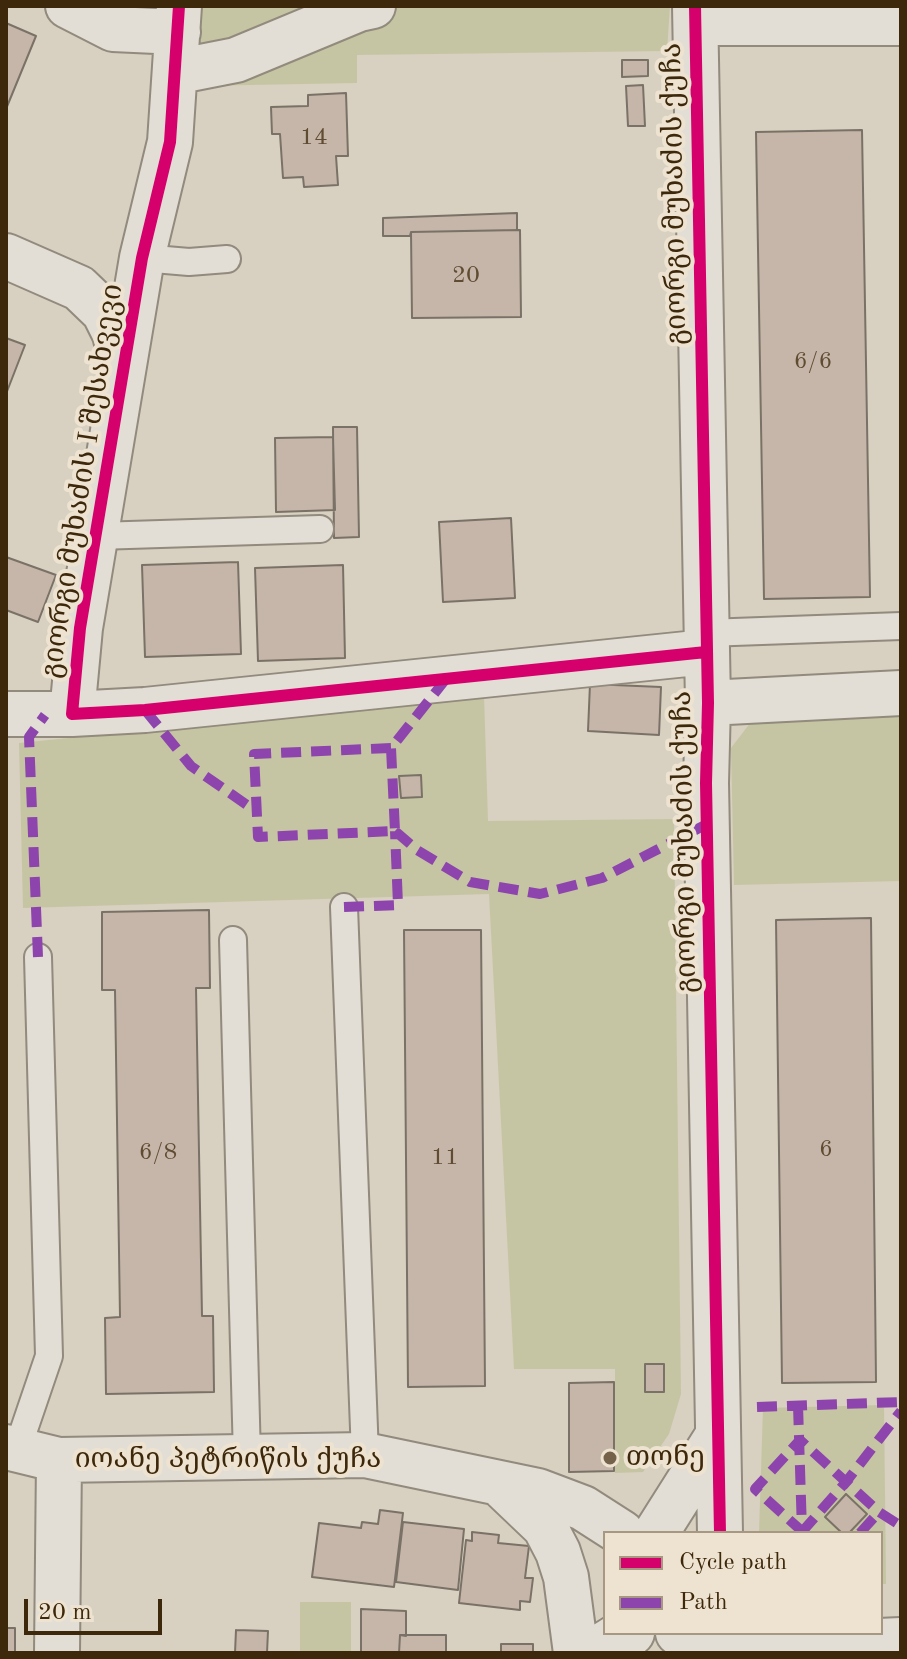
<!DOCTYPE html>
<html>
<head>
<meta charset="utf-8">
<style>
  body { margin:0 }
  #map { position:relative; width:907px; height:1659px; overflow:hidden; background:#d8d0c0; font-family:"Old Standard TT",serif }
  canvas { display:block }
  .frame { position:absolute; inset:0; border:8px solid #3e280b; pointer-events:none }
  .legend { position:absolute; left:603px; top:1531px; width:280px; height:104px; box-sizing:border-box; background:#ede3d0; border:2px solid #a79881; margin:0; padding:10px 14px; list-style:none; font-size:24px; color:#3e280b }
  .legend li { display:flex; align-items:center; gap:16px; height:40px }
  .legend b { width:40px; border:2px solid #a79881 }
  .scale { position:absolute; left:24px; top:1599px; width:138px; height:36px; box-sizing:border-box; border:4px solid #3e280b; border-top:0; padding-left:10px; font-size:24px; line-height:28px; white-space:nowrap; color:#3e280b; -webkit-text-stroke:6px #ede3d0; paint-order:stroke }
</style>
</head>
<body>
<div id="map">
<canvas width="907" height="1659"></canvas>
<div class="frame"></div>
<ul class="legend">
<li><b style="height:10px;background:#d6006c"></b>Cycle path</li>
<li><b style="height:10px;background:#8e44ad"></b>Path</li>
</ul>
<div class="scale">20 m</div>
</div>
<script>
const c = document.querySelector('canvas').getContext('2d');
c.lineJoin = 'round';
function fillPath(path, color) {
  c.fillStyle = color;
  c.fill(path, 'evenodd');
}
function poly(rows) {
  const path = new Path2D();
  for (const r of rows) {
    path.moveTo(r[0], r[1]);
    for (let i = 2; i < r.length; i += 2) path.lineTo(r[i], r[i + 1]);
  }
  return path;
}
function trace(path, color, width, dash) {
  c.strokeStyle = color;
  c.lineWidth = width;
  c.lineCap = dash ? 'butt' : 'round';
  c.setLineDash(dash || []);
  c.stroke(path);
}
function drawText(font, color, halo, rows, align = 'center') {
  c.font = font + ' "Old Standard TT","Noto Serif Georgian",serif';
  c.lineWidth = 8;
  c.setLineDash([]);
  c.textBaseline = 'middle';
  c.strokeStyle = halo;
  c.fillStyle = color;
  for (const [text, x, y, turn = 0] of rows) {
    c.save();
    c.translate(x, y);
    c.rotate((+turn || 0) * Math.PI / 180);
    c.textAlign = isNaN(turn) ? turn : align;
    if (halo) c.strokeText(text, 0, 0);
    c.fillText(text, 0, 0);
    c.restore();
  }
}
const green = poly([
  [201,6,670,6,667,51,357,55,357,83,195,86,201,33],
  [484,696,488,821,674,819,681,1394,669,1434,643,1472,615,1473,615,1369,514,1369,489,894,23,908,19,743],
  [901,699,901,881,734,885,731,748,754,718],
  [884,1405,886,1584,881,1584,881,1533,759,1533,763,1408],
  [300,1602,351,1602,351,1653,300,1653]
]);
const building = poly([
  [6,23,36,36,6,109,6,23],
  [622,60,648,60,648,76,622,77,622,60],
  [643,85,645,126,628,126,626,86,643,85],
  [346,93,348,156,336,156,338,185,304,187,303,177,283,178,280,134,272,134,271,107,308,106,308,95,346,93],
  [862,130,870,597,764,599,756,132,862,130],
  [517,213,517,230,411,232,410,236,383,236,383,218,517,213],
  [520,230,521,317,412,318,411,232,520,230],
  [6,338,25,345,6,394,6,338],
  [333,427,357,427,359,537,334,538,333,427],
  [333,437,335,510,276,512,275,438,333,437],
  [511,518,515,598,443,602,439,522,511,518],
  [6,557,56,575,38,622,6,610,6,557],
  [238,562,241,654,145,657,142,565,238,562],
  [343,565,345,658,258,661,255,568,343,565],
  [590,684,661,687,659,735,588,731,590,684],
  [421,775,422,797,401,798,399,776,421,775],
  [209,910,210,988,196,988,202,1316,213,1316,214,1392,106,1394,105,1318,120,1317,115,990,102,990,102,912,209,910],
  [871,918,876,1382,782,1383,776,920,871,918],
  [404,930,481,930,485,1386,408,1387,404,930],
  [645,1364,664,1364,664,1392,645,1392,645,1364],
  [614,1382,614,1471,569,1472,569,1383,614,1382],
  [846,1494,867,1514,849,1533,842,1533,825,1517,846,1494],
  [380,1510,403,1513,394,1587,312,1577,319,1523,361,1528,362,1522,378,1524,380,1510],
  [403,1522,464,1529,458,1590,396,1582,403,1522],
  [472,1532,499,1535,498,1543,529,1546,525,1578,533,1578,530,1602,520,1601,520,1610,459,1603,466,1540,472,1541,472,1532],
  [361,1609,406,1611,406,1636,400,1635,399,1653,361,1653,361,1609],
  [6,1628,15,1628,15,1653,6,1653,6,1628],
  [236,1630,268,1631,267,1653,235,1653,236,1630],
  [400,1635,446,1635,446,1653,399,1653,400,1635],
  [501,1644,533,1644,533,1653,501,1653,501,1644]
]);
const service = poly([
  [142,258,189,262,227,259],
  [97,536,320,529],
  [706,633,901,626],
  [344,907,365,1455],
  [233,940,247,1457],
  [17,1450,49,1356,38,957]
]);
const minor = poly([
  [68,6,113,29,178,32],
  [179,6,170,142,142,258,80,628,72,714,145,710,706,652],
  [695,6,708,703,706,783,720,1533],
  [696,23,901,23],
  [175,72,236,60,359,9,373,6],
  [6,256,79,288,104,312,115,334,122,366],
  [708,703,901,693],
  [6,714,72,714],
  [6,1447,59,1460,365,1455,538,1491,583,1508,622,1533],
  [502,1486,545,1527,558,1552,566,1577,576,1653],
  [656,1533,718,1435],
  [678,1633,699,1638,722,1648,901,1640],
  [592,1652,616,1637,632,1633],
  [57,1653,59,1460]
]);
const quiet = poly([
  [145,710,191,766,257,812],
  [391,748,254,754,258,837,395,831,391,748,446,679],
  [395,831,417,850,470,882,540,894,602,878,707,824],
  [344,907,398,905,395,831],
  [38,957,29,737,45,715],
  [798,1405,802,1531],
  [757,1407,901,1402],
  [801,1533,846,1482,901,1411],
  [804,1533,755,1489,800,1440,879,1512,901,1526],
  [860,1533,879,1512]
]);
const cycleway = poly([
  [179,6,170,142,142,258,80,628,72,714,145,710,706,652],
  [695,6,708,703,706,783,720,1533]
]);
const markers = [
  [610,1458,8,"#74634a"]
];
const numberNames = [
  ["14",314,138],
  ["20",466,276],
  ["6/6",813,362],
  ["6",826,1150],
  ["6/8",158,1153],
  ["11",445,1158]
];
const streetNames = [
  ["გიორგი მუხაძის ქუჩა",675,194,-91],
  ["გიორგი მუხაძის I შესახვევი",83,481,-81],
  ["გიორგი მუხაძის ქუჩა",685,842,-91],
  ["იოანე პეტრიწის ქუჩა",228,1460]
];
const poiNames = [
  ["თონე",626,1458]
];
fillPath(green, '#c5c5a3');
fillPath(building, '#c6b6a9');
trace(building, '#7a7266', 2);
trace(service, '#918a7d', 30);
trace(minor, '#918a7d', 48);
trace(service, '#e2ded5', 26);
trace(minor, '#e2ded5', 44);
trace(quiet, '#8e44ad', 10, [20, 10]);
trace(cycleway, '#d6006c', 12);
for (const [x, y, r, color] of markers) {
  const dot = new Path2D();
  dot.arc(x, y, r, 0, 2 * Math.PI);
  c.fillStyle = color;
  c.fill(dot);
  trace(dot, '#ede3d0', 3);
}
drawText('24px', '#604c32', null, numberNames);
drawText('28px', '#3e280b', '#ede3d0', streetNames);
drawText('28px', '#3e280b', '#ede3d0', poiNames, 'left');
</script>
</body>
</html>
